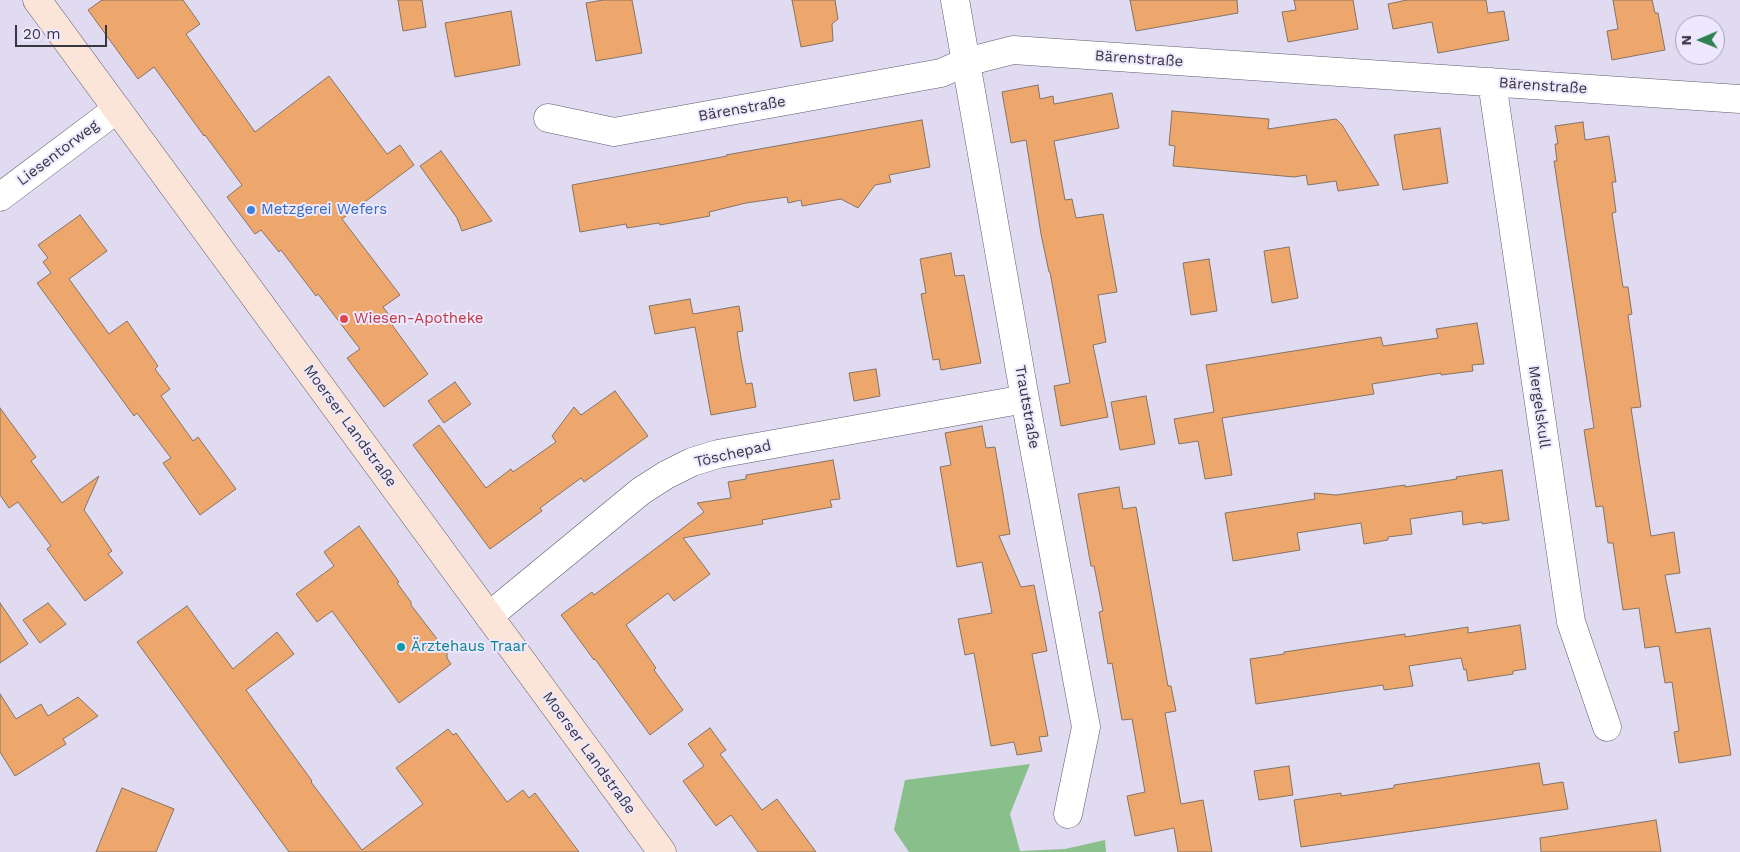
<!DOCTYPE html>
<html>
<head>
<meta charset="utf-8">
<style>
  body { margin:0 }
  #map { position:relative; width:1740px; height:852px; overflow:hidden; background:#e1dbf1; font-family:"Work Sans",sans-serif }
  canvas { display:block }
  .north { position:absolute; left:1675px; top:15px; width:50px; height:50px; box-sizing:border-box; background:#eee8ff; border:1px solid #a5a1b2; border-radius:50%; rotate:269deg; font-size:14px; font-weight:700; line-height:20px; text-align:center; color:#38363e }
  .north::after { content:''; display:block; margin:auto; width:18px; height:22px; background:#308151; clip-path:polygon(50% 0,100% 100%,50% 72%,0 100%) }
  .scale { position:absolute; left:15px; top:25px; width:92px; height:22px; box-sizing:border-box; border:2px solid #38363e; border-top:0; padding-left:6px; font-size:15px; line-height:18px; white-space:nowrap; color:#38363e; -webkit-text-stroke:4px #eee8ff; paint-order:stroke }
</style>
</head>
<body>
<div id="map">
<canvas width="1740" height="852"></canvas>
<div class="north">N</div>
<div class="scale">20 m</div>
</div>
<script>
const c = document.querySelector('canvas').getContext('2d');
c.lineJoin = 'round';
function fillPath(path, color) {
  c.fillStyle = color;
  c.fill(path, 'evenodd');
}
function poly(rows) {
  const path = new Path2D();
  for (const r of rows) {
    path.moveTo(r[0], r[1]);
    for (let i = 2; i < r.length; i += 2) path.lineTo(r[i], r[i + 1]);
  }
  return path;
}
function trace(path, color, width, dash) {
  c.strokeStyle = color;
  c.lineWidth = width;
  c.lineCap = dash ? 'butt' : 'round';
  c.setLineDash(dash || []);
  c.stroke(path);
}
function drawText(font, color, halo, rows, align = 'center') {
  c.font = font + ' "Work Sans",sans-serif';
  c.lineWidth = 4;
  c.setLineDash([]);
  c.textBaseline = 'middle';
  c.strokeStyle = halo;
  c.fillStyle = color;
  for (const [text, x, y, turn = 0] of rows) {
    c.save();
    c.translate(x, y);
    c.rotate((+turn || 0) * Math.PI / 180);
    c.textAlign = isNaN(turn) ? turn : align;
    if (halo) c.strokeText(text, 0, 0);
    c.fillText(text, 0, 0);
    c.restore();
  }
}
const green = poly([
  [1030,764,1010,814,1020,851,1065,849,1105,840,1106,852,909,852,894,830,905,780]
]);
const building = poly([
  [102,0,183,0,200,24,186,34,255,132,329,76,387,154,400,145,414,165,342,219,400,295,383,307,395,323,392,325,428,374,384,407,347,358,360,349,318,294,316,296,281,250,279,252,261,230,255,234,227,197,242,185,205,135,204,136,154,67,138,79,88,10,102,0],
  [398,0,422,0,426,27,403,31,398,0],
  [603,0,632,0,642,53,596,61,586,3,603,0],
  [792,0,835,0,838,19,832,24,833,41,801,47,792,0],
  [1130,0,1237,0,1238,13,1136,31,1130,0],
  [1294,0,1353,0,1358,29,1288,42,1282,12,1296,10,1294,0],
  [1407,0,1486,0,1488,13,1504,11,1509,40,1438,53,1432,22,1393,29,1388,4,1407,0],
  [1613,0,1652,0,1655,13,1658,13,1665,50,1612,60,1607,31,1618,29,1613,0],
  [511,11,520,65,455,77,445,23,511,11],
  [1038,85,1040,99,1053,96,1054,104,1112,93,1119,128,1054,141,1065,200,1072,199,1076,218,1103,214,1117,292,1098,295,1106,342,1093,345,1108,417,1061,426,1054,386,1070,383,1050,272,1049,272,1041,234,1026,140,1011,143,1002,92,1038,85],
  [1172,111,1269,119,1268,129,1336,119,1342,125,1379,185,1338,191,1336,181,1308,185,1306,175,1294,177,1173,166,1175,146,1169,145,1172,111],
  [922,120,930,167,889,175,891,182,875,185,858,208,841,199,802,206,801,200,788,203,787,197,746,203,709,212,710,216,660,225,659,223,627,228,626,224,580,232,572,185,727,156,726,155,922,120],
  [1583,122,1585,140,1609,136,1616,182,1612,182,1616,212,1612,213,1623,287,1628,287,1630,301,1632,314,1628,315,1641,407,1631,408,1651,536,1674,532,1680,573,1665,575,1676,633,1710,628,1731,755,1679,763,1674,732,1679,731,1672,682,1665,683,1659,646,1645,648,1639,608,1623,610,1613,543,1608,543,1603,506,1596,507,1584,430,1594,428,1554,161,1557,161,1555,144,1558,144,1555,126,1583,122],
  [1440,128,1448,183,1403,190,1394,135,1440,128],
  [441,151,492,221,462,231,457,218,420,166,441,151],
  [80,215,107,251,69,279,109,334,127,321,158,366,155,369,170,389,161,396,193,441,198,437,236,489,200,515,163,463,171,458,137,413,134,416,37,283,51,273,43,262,48,258,38,245,80,215],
  [1289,247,1298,298,1272,303,1264,251,1289,247],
  [951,253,955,276,964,275,981,363,941,370,939,359,933,360,921,294,926,293,920,259,951,253],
  [1209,259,1217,311,1191,315,1183,263,1209,259],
  [690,299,693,314,739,306,743,331,737,332,741,358,746,384,752,383,756,407,711,415,695,327,655,334,649,306,690,299],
  [1477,323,1484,364,1472,365,1473,371,1441,375,1441,373,1372,384,1374,394,1222,418,1232,475,1205,479,1198,441,1179,444,1174,419,1214,412,1206,365,1381,337,1383,346,1438,338,1436,329,1477,323],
  [876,369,880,396,854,401,849,373,876,369],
  [455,382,471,404,444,423,428,401,455,382],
  [615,391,648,436,584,482,581,478,540,508,542,511,490,549,413,445,439,425,486,488,511,469,513,472,556,442,552,436,574,407,581,415,615,391],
  [1146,396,1155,444,1120,450,1111,402,1146,396],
  [0,408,36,457,31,461,62,503,99,476,84,510,112,551,108,554,123,573,85,601,47,549,51,546,18,502,9,508,0,495,0,408],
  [982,426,986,448,995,447,1010,534,999,536,1021,587,1034,585,1047,651,1032,654,1048,736,1039,737,1042,751,1017,755,1014,742,991,746,974,653,965,655,958,619,992,613,982,562,957,567,940,467,951,465,945,433,982,426],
  [833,460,840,499,830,500,832,507,762,520,763,524,683,538,710,574,674,601,668,593,626,625,656,668,654,670,683,710,650,735,595,659,594,660,561,615,592,592,594,595,704,512,697,503,731,498,728,482,746,479,746,475,833,460],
  [1502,470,1509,520,1482,524,1482,522,1463,525,1462,511,1410,519,1412,534,1388,537,1388,540,1364,544,1361,523,1297,533,1300,550,1233,561,1225,513,1315,499,1314,493,1336,495,1405,485,1405,487,1457,479,1456,477,1502,470],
  [1119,487,1123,509,1136,507,1168,686,1171,686,1176,711,1165,713,1181,804,1203,800,1212,852,1178,852,1174,828,1135,836,1127,796,1145,792,1132,719,1122,720,1112,663,1108,664,1099,612,1103,611,1094,566,1091,566,1078,494,1119,487],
  [359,526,399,582,397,583,411,602,411,605,447,652,447,658,451,664,399,703,332,611,317,622,296,594,334,566,324,552,359,526],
  [0,603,28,644,0,663,0,603],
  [48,603,66,624,40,643,23,620,48,603],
  [187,606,233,669,277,632,294,654,246,690,312,781,311,782,362,850,423,804,396,768,448,729,453,735,456,733,507,802,523,790,529,798,535,793,579,852,289,852,137,642,187,606],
  [1520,625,1526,669,1513,671,1513,674,1468,681,1466,669,1464,670,1461,658,1409,666,1413,686,1384,690,1383,685,1256,704,1250,659,1284,654,1284,652,1405,634,1405,637,1468,627,1468,633,1520,625],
  [0,694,16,719,41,704,48,716,78,697,98,716,63,739,66,744,15,776,0,752,0,694],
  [710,728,726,750,720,754,762,810,777,799,816,852,758,852,731,815,716,826,683,781,704,766,688,744,710,728],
  [1539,763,1543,785,1563,782,1568,809,1301,847,1294,800,1341,793,1341,796,1394,788,1394,785,1539,763],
  [1289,766,1293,795,1259,800,1254,771,1289,766],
  [122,788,174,809,156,852,96,852,122,788],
  [1656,820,1661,852,1541,852,1540,838,1656,820]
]);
const street = poly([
  [955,0,1025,399,1086,727,1068,814],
  [1492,82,1571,622,1607,727],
  [548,118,614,132,941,73,966,62,1013,50,1740,99],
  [0,197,117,109],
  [489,616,641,491,666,475,692,462,718,454,1025,399]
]);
const secondary = poly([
  [37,0,662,852]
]);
const markers = [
  [251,210,5,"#3f7fe0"],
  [344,319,5,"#e0444e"],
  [401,647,5,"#0f9aa8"]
];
const streetNames = [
  ["Bärenstraße",1139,59,4],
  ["Bärenstraße",1543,86,4],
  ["Bärenstraße",742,109,-10],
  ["Liesentorweg",58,153,-37],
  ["Trautstraße",1027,407,80],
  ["Mergelskull",1539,407,82],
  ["Moerser Landstraße",350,426,54],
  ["Töschepad",733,454,-13],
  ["Moerser Landstraße",589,753,54]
];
const shopNames = [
  ["Metzgerei Wefers",261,210]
];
const healthNames = [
  ["Wiesen-Apotheke",354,319]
];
const cultureNames = [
  ["Ärztehaus Traar",411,647]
];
fillPath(green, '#89bf8a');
fillPath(building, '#eda76d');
trace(building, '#857365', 1);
trace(street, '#5f5a6d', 29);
trace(secondary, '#5f5a6d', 29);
trace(street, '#fff', 28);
trace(secondary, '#fbe5d8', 28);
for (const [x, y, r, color] of markers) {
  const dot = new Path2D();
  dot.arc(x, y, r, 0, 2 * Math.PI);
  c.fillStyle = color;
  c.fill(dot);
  trace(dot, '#eee8ff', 2);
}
drawText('15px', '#38363e', '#eee8ff', streetNames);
drawText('15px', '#366cbe', '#eee8ff', shopNames, 'left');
drawText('15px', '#be3a42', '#eee8ff', healthNames, 'left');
drawText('15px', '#0d838f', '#eee8ff', cultureNames, 'left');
</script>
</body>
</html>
